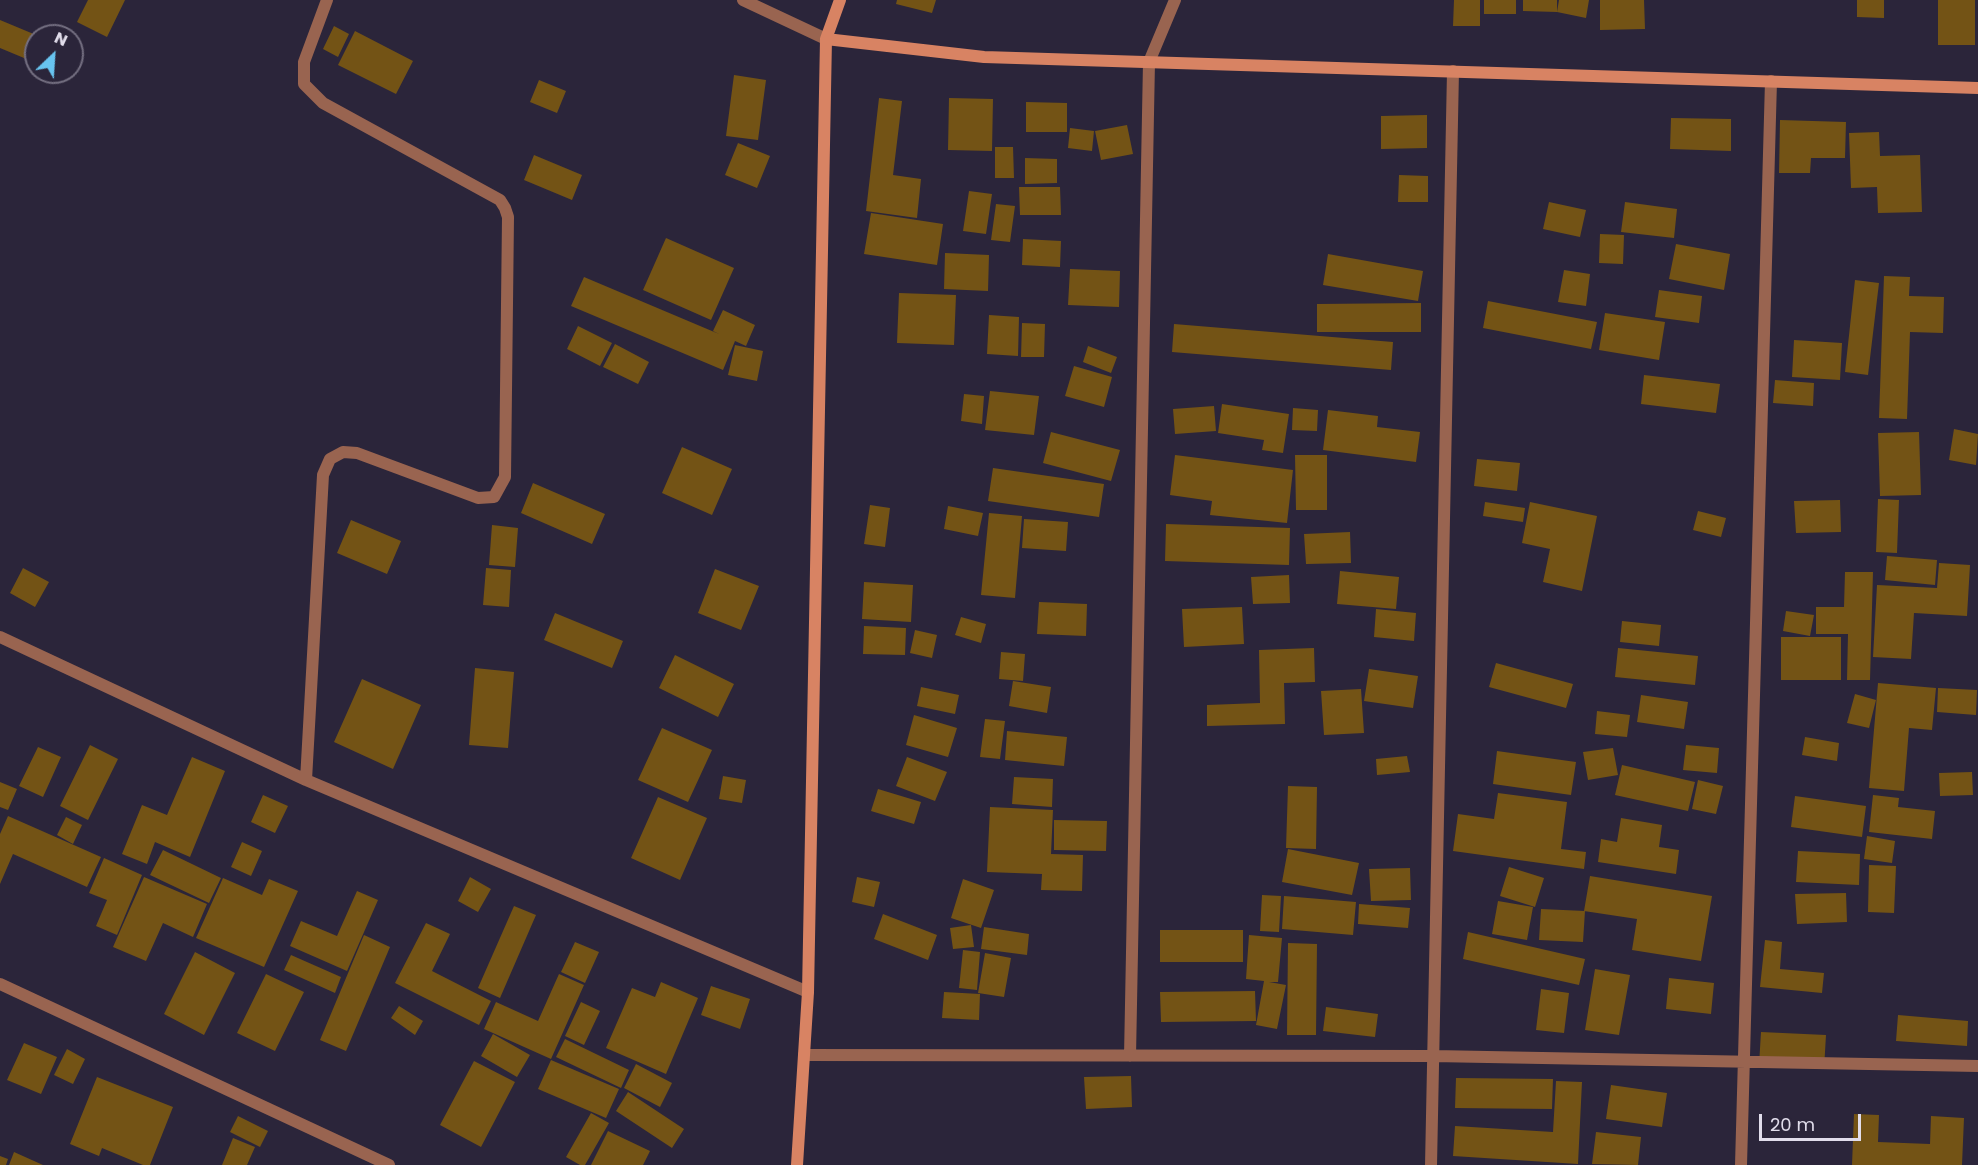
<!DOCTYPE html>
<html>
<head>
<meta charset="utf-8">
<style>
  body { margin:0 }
  #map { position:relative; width:1978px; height:1165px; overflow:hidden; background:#2b253a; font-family:Poppins,sans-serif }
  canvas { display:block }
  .north { position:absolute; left:24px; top:24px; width:60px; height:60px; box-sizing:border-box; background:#2b253a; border:2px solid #746f81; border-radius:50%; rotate:25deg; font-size:16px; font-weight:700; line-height:24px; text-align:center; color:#e1ddeb }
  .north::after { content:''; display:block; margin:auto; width:21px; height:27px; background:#68c4f0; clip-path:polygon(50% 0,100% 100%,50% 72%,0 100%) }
  .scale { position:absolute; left:1759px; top:1114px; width:102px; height:27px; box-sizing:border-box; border:3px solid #e1ddeb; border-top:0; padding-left:8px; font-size:18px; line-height:21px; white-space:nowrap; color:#e1ddeb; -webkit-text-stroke:4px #2b253a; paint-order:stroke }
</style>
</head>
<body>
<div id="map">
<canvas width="1978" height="1165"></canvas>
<div class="north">N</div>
<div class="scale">20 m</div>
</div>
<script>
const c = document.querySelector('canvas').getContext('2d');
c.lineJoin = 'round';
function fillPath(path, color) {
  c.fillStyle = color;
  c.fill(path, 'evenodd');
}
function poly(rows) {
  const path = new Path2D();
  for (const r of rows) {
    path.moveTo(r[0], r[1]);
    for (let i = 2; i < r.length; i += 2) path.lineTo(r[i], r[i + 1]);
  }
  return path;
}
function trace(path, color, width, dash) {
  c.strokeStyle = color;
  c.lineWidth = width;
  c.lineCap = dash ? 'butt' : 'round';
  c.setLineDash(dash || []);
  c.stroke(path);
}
const building = poly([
  [88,0,125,0,107,37,77,22],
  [897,0,936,0,932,13,896,4],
  [1454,0,1480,0,1480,26,1453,26],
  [1484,0,1516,0,1516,14,1484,14],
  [1523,0,1557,0,1557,12,1523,11],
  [1559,0,1589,0,1586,18,1557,12],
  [1600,0,1644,0,1645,29,1600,30],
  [1857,0,1884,0,1884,18,1857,17],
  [1938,0,1975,0,1975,45,1938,45],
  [0,20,36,35,36,63,0,48],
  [334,26,349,34,338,57,323,49],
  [355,31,413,61,396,94,338,65],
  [72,51,81,55,71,78,57,72,72,72],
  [734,75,766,80,758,140,726,136],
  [539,80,566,91,557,113,530,102],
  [879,98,902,101,893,175,921,179,917,218,866,211],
  [949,98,993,99,992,151,948,150],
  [1026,102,1067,103,1067,132,1026,132],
  [1427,115,1427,148,1381,149,1381,116],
  [1671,118,1731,119,1731,151,1670,149],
  [1780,120,1846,122,1845,158,1811,158,1810,173,1779,173],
  [1127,125,1133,154,1101,160,1095,131],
  [1070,128,1094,131,1092,151,1068,148],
  [1879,132,1880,156,1920,155,1922,212,1878,213,1877,187,1851,188,1849,133],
  [738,143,770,156,757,188,725,175],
  [995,147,1013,147,1014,178,995,178],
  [534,155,582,175,572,200,524,180],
  [1025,158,1057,159,1057,183,1025,184],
  [1399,175,1428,176,1428,202,1398,202],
  [1019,187,1060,187,1061,215,1020,215],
  [969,191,992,194,986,234,963,231],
  [1549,202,1586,210,1580,237,1543,229],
  [1625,202,1677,209,1674,238,1621,232],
  [996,204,1015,206,1010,242,991,240],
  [871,213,943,224,937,265,864,254],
  [1600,234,1624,235,1623,264,1599,263],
  [666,238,734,268,711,320,643,290],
  [1023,239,1061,241,1060,267,1022,265],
  [1676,244,1730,254,1724,290,1669,279],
  [945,253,989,255,988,291,944,289],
  [1328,254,1423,271,1418,301,1323,285],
  [1070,269,1120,271,1119,307,1068,305],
  [1564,270,1590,274,1586,306,1558,302],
  [1884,276,1910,277,1909,296,1944,297,1943,333,1910,332,1907,419,1879,418],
  [584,277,719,334,713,331,723,310,755,325,746,346,735,341,723,370,571,306],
  [1855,280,1879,283,1868,375,1845,372],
  [1659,290,1702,296,1699,323,1655,317],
  [899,293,956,295,954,345,897,343],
  [1488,301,1597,322,1591,349,1483,328],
  [1421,303,1421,332,1317,332,1317,304],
  [1605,313,1665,322,1659,360,1599,350],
  [989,315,1019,317,1018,356,987,354],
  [1022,323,1045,324,1044,357,1021,357],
  [1174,324,1393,342,1391,370,1172,352],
  [578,326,612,343,600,366,567,349],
  [1794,340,1842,343,1840,380,1792,377],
  [615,344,649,362,638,384,603,367],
  [735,345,763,351,757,381,728,375],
  [1088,346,1117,357,1111,373,1083,362],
  [1074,366,1112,377,1104,407,1065,396],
  [1644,375,1720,384,1716,413,1641,404],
  [1775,380,1814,383,1813,406,1773,403],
  [990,391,1039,396,1034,435,985,430],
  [964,394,984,396,982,424,961,421],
  [1222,404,1289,414,1283,453,1262,450,1264,440,1218,433],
  [1214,406,1216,431,1175,434,1173,409],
  [1293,408,1318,410,1317,431,1292,430],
  [1328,410,1378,416,1377,427,1420,432,1416,462,1323,450],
  [1954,429,1978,434,1976,465,1949,460],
  [1051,432,1120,450,1111,481,1043,463],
  [1919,432,1921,495,1880,496,1878,433],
  [682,447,732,469,712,515,662,493],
  [1175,455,1293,470,1287,523,1210,515,1212,501,1170,495],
  [1295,455,1327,455,1327,510,1296,510],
  [1477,459,1520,463,1517,491,1474,486],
  [993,468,1104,484,1099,517,988,501],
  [533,483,605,514,592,544,521,513],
  [1878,499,1899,500,1897,553,1876,552],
  [1840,500,1841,532,1796,533,1794,501],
  [1485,502,1525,508,1523,522,1483,516],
  [1530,502,1597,516,1582,591,1543,582,1550,549,1522,543],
  [870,505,890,508,885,547,864,544],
  [948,506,983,513,978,536,944,529],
  [1698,511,1726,518,1721,537,1693,530],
  [989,513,1022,516,1015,598,981,595],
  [1024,519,1068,522,1066,551,1022,548],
  [351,520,401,541,387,574,337,553],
  [1166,524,1290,528,1289,565,1165,561],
  [492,525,518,528,515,567,489,565],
  [1350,532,1351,563,1306,564,1304,534],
  [1887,556,1937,560,1935,585,1885,580],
  [1939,563,1970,565,1967,616,1914,613,1911,659,1873,657,1877,585,1937,588],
  [23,568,49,582,35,607,10,593],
  [486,568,511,570,509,607,483,605],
  [715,569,759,586,741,630,698,613],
  [1340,571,1399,577,1396,609,1337,604],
  [1845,572,1873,572,1870,680,1847,680,1848,634,1816,634,1816,607,1844,607],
  [1289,575,1290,603,1253,604,1251,577],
  [864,582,913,585,911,622,862,619],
  [1039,602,1087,604,1086,636,1037,634],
  [1242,607,1244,644,1184,647,1182,609],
  [1376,609,1416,613,1414,641,1374,637],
  [1786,611,1814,615,1810,636,1783,631],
  [555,613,623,641,612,668,544,640],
  [961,617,986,624,981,643,955,635],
  [1622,621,1661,625,1659,646,1620,642],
  [864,626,906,628,905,655,863,654],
  [915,630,937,635,932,658,910,653],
  [1781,637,1841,637,1841,680,1781,680],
  [1314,648,1315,682,1284,683,1285,724,1207,726,1207,705,1260,703,1259,650],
  [1618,648,1698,656,1695,685,1615,677],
  [1001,652,1025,654,1023,681,999,679],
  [675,655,734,684,718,717,659,688],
  [1496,663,1573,684,1566,708,1489,687],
  [475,668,514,672,508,748,469,745],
  [1369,669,1418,676,1413,708,1364,701],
  [362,679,421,705,393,769,334,742],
  [1013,681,1051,687,1047,713,1009,706],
  [1878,683,1936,688,1932,730,1909,728,1904,791,1869,788],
  [921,687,959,695,955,714,917,706],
  [1938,688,1977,690,1976,715,1937,712],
  [1361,689,1364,733,1324,735,1321,691],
  [1855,694,1876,700,1869,728,1847,723],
  [1641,695,1688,702,1684,729,1637,722],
  [1597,711,1630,715,1627,737,1595,734],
  [914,715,957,728,948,757,906,745],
  [985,719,1005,721,1000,759,980,757],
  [662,728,712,750,688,802,638,780],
  [1007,731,1067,737,1064,766,1005,760],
  [1805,737,1839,743,1837,761,1802,755],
  [90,745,118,759,88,820,60,806],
  [1686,745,1719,748,1717,773,1683,770],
  [38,747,61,757,43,797,19,786],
  [1613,748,1618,775,1588,780,1583,752],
  [1497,751,1576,762,1571,795,1493,784],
  [1407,756,1410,772,1377,775,1376,759],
  [192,757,225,771,190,857,155,842,147,864,122,854,142,805,167,815],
  [907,757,947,772,935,801,896,786],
  [1622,765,1695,782,1688,811,1615,795],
  [1972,772,1973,795,1940,796,1939,773],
  [723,776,746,780,742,803,719,799],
  [1014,777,1053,779,1052,807,1012,804],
  [1698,780,1723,786,1716,814,1692,809],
  [0,782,17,789,8,810,0,807],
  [1288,786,1317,787,1316,849,1286,848],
  [878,789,921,802,914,824,871,811],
  [1498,793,1567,802,1561,849,1586,852,1584,869,1453,851,1458,814,1494,819],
  [263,795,288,806,275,833,251,822],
  [1873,795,1899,798,1898,807,1935,811,1932,839,1869,832],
  [1795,796,1866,806,1862,837,1791,827],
  [658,797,707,818,680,880,631,858],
  [990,807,1053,810,1051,854,1083,855,1082,891,1041,890,1042,874,987,872],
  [8,816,101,857,87,887,13,854,0,884,0,834],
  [66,817,82,825,73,844,57,835],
  [1621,818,1662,825,1659,847,1679,850,1676,874,1598,862,1601,839,1617,842],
  [1054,820,1107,821,1106,851,1054,850],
  [1867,836,1895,841,1892,863,1864,859],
  [242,842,262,851,251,876,231,867],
  [1288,849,1359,863,1352,895,1282,882],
  [163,850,221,878,209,903,150,875],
  [1798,851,1860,854,1859,885,1796,882],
  [104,858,142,875,117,935,96,926,107,900,89,893],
  [1869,865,1896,866,1894,913,1868,912],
  [1509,867,1544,878,1535,907,1500,896],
  [1410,868,1411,900,1371,901,1369,869],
  [1590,876,1712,896,1701,961,1632,950,1637,919,1584,911],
  [144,877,207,904,193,937,163,923,146,961,113,947],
  [470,877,491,889,478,912,458,901],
  [857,877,880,882,874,907,852,902],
  [223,878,262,895,269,879,298,891,264,967,196,938],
  [963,879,994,890,981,928,951,918],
  [357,891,378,900,347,971,290,946,301,921,337,936],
  [1846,893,1847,922,1797,924,1795,894],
  [1262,895,1281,896,1279,932,1260,931],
  [1284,896,1356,902,1353,935,1282,929],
  [1498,901,1533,907,1527,940,1492,934],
  [1359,904,1410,908,1408,928,1358,924],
  [514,906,536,915,500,998,478,988],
  [1541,909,1585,911,1583,942,1539,940],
  [883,914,937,935,928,960,874,939],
  [426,923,450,934,432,971,491,1001,479,1025,395,983],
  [971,925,974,947,953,949,950,928],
  [984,927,1029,934,1027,955,981,949],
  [1160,930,1243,930,1243,962,1160,962],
  [1468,932,1585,959,1579,985,1463,959],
  [364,935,390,947,346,1051,320,1040],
  [1249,935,1282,938,1278,982,1269,982,1286,985,1277,1029,1256,1025,1264,981,1246,979],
  [1765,940,1782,942,1780,969,1824,973,1822,993,1760,987],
  [575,942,599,952,585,983,561,972],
  [1288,943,1317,944,1316,1035,1287,1035],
  [963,950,980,952,977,990,959,988],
  [195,952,235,973,204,1035,164,1014],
  [985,953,1011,958,1004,997,978,993],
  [291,955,341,977,335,993,284,970],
  [1595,969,1630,975,1619,1035,1585,1030],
  [266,974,304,992,275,1051,237,1033],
  [559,974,584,985,551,1059,484,1029,496,1002,538,1021],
  [1669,978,1714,983,1711,1014,1666,1009],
  [661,982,698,998,666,1074,606,1048,632,988,655,997],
  [711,986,750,999,740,1029,701,1015],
  [1541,989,1569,993,1564,1033,1536,1030],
  [1255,991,1256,1021,1161,1022,1160,992],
  [944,992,980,994,979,1020,942,1018],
  [581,1002,600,1011,584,1045,565,1036],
  [399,1006,423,1021,415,1035,391,1018],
  [1326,1007,1378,1014,1375,1037,1323,1031],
  [1898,1015,1968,1021,1967,1046,1896,1041],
  [1761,1032,1826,1035,1824,1069,1759,1065],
  [493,1034,530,1055,517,1077,481,1056],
  [565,1039,629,1070,621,1088,556,1057],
  [24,1043,57,1057,41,1094,7,1080],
  [67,1049,85,1059,73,1084,54,1075],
  [551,1060,619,1089,606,1118,538,1089],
  [474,1061,515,1082,481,1147,440,1125],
  [636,1064,672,1083,660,1107,624,1088],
  [1131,1076,1132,1107,1086,1109,1084,1077],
  [97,1077,173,1107,150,1165,143,1165,102,1148,99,1156,70,1144],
  [1456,1078,1553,1079,1552,1109,1455,1108],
  [1556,1081,1582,1082,1578,1164,1453,1156,1455,1126,1553,1132],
  [1611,1085,1667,1093,1662,1127,1606,1119],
  [628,1092,684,1129,672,1148,616,1111],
  [591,1113,609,1123,585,1165,580,1165,566,1157],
  [1854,1114,1879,1115,1878,1142,1930,1144,1931,1116,1964,1118,1962,1165,1852,1165],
  [238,1116,268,1131,260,1147,230,1132],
  [608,1131,650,1151,643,1165,591,1165],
  [1596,1132,1641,1137,1638,1165,1592,1164],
  [233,1138,255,1147,247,1165,222,1165],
  [14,1152,43,1165,9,1165],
  [0,1156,8,1159,6,1165,0,1165]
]);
const street = poly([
  [743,0,826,39],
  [0,637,306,780,808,992],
  [306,780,323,475,330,459,343,452,357,453,478,498,494,497,505,477,508,217,505,208,500,200,323,103,304,84,304,62,327,0],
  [0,984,389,1165],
  [804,1055,1433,1056,1978,1066],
  [1130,1056,1149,62,1175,0],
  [1431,1165,1453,71],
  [1741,1165,1771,81]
]);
const secondary = poly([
  [826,39,984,57,1978,88],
  [797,1165,808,992,826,39,840,0]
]);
fillPath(building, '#735315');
trace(street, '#996450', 12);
trace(secondary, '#d88363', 12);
</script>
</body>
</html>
